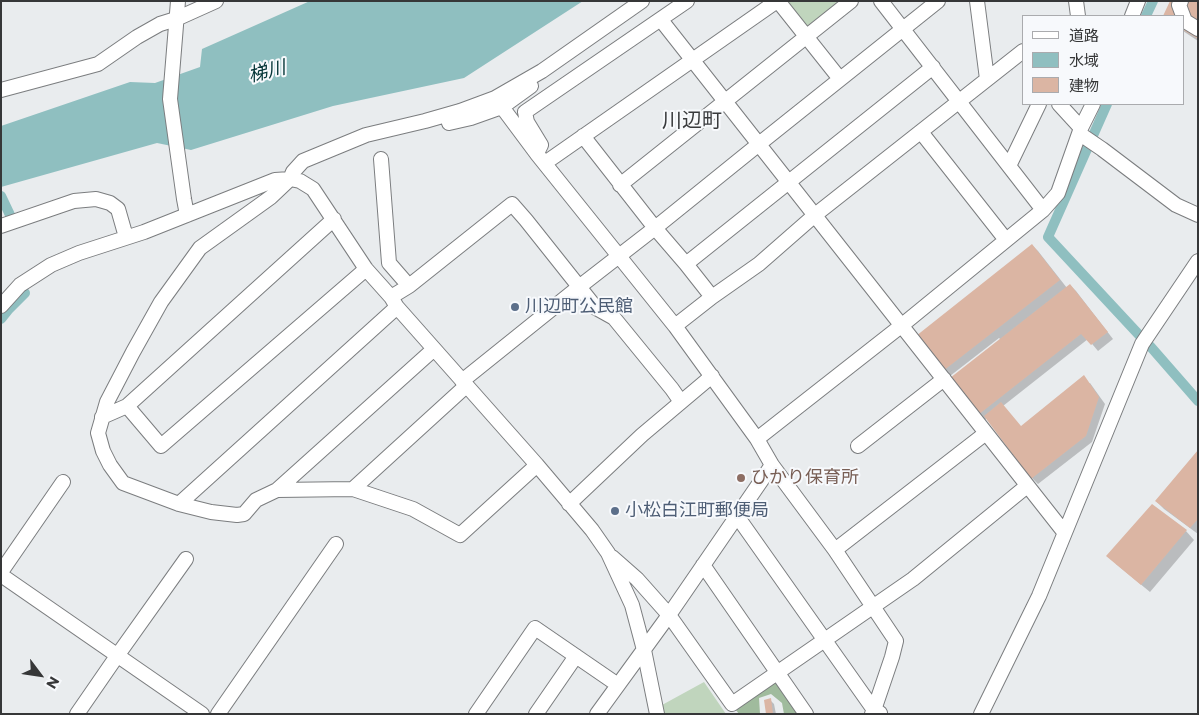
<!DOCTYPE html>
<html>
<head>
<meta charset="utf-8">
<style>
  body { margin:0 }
  #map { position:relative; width:1199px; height:715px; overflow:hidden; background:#e9ecee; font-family:Montserrat,"Noto Sans JP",sans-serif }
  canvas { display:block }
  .frame { position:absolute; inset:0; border:2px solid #363738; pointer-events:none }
  .legend { position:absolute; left:1022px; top:15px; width:162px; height:90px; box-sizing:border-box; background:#f7f9fc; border:1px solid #aaabae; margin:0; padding:6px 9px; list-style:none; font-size:15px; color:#363738 }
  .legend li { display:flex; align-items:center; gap:10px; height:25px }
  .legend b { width:25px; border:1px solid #aaabae }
  .north { position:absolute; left:15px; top:650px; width:50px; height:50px; -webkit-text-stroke:4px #f7f9fc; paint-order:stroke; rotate:121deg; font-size:14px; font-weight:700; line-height:20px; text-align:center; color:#363738 }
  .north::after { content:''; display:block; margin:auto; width:18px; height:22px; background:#363738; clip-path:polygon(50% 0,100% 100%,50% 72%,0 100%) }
</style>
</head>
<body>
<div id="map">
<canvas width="1199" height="715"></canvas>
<div class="frame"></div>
<ul class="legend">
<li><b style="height:6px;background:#fff"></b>道路</li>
<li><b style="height:14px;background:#8fbfc0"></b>水域</li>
<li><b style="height:14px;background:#dbb5a3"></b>建物</li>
</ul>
<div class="north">N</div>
</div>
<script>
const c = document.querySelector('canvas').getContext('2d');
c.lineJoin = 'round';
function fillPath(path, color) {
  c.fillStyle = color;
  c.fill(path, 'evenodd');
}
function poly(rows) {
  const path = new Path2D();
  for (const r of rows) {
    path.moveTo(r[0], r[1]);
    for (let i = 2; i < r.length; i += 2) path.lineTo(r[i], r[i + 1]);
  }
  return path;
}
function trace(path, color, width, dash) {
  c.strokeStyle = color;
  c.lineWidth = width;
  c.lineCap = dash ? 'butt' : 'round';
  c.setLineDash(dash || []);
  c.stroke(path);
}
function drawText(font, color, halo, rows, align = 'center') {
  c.font = font + ' Montserrat,"Noto Sans JP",sans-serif';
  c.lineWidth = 4;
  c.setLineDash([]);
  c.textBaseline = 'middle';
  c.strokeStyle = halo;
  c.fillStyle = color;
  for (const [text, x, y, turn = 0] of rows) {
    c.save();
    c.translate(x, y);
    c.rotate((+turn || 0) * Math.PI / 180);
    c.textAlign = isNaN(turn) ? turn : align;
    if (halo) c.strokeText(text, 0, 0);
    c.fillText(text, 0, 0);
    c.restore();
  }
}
const green = poly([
  [783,1,847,1,811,29,802,25],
  [704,682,726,714,664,714,662,705]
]);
const forest = poly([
  [772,682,781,683,800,714,784,714,782,703,771,694,759,698,760,714,739,714,736,710]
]);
const water = poly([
  [310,1,583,1,464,78,333,106,191,150,157,143,1,187,1,126,130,82,155,83,200,67,202,49]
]);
const shadow = poly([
  [1171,1,1198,1,1198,41,1183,31,1183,16,1165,16],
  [1032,245,1038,251,1067,288,1070,285,1076,291,1113,339,1098,351,1088,339,1003,406,1021,427,1090,383,1105,404,1092,442,1038,484,1032,478,987,418,985,420,979,414,1001,340,999,338,950,376,944,370],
  [1198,452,1198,534,1164,509,1156,501],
  [1186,531,1194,540,1150,592,1116,564],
  [770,700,774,704,776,714,767,714]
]);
const canal = poly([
  [1146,16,1153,1],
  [1107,104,1048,237,1141,337],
  [1,196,10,215],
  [1,319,9,309,25,293],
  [1150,346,1198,401]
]);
const building = poly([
  [1170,1,1198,1,1198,39,1183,30,1183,16,1163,16],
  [1032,244,1060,280,943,371,916,336],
  [1070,284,1108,332,1091,345,1081,334,978,415,950,378],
  [1084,375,1099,397,1086,436,1031,479,984,416,1001,402,1021,426],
  [1198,450,1198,519,1190,528,1155,501],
  [1152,504,1187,530,1141,585,1106,556],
  [771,698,773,714,766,714,764,700]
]);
const minor = poly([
  [178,1,170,99,184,199,187,215],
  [778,1,840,79],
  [881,1,1043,210],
  [977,1,987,79],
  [1076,1,1078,16],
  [1181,1,1179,5,1185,21,1198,29],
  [1132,16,1138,1],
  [661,20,1064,532],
  [1,90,98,64,137,37,160,24,176,19,216,1],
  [1059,104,1081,128],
  [502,107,537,154,675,326,757,439,772,465,835,550,896,641,892,657,874,710,872,714],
  [449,123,471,118,502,107,531,86],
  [921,132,1006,240],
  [1080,134,1102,149,1176,205,1198,215],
  [583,136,655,228,686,264,712,297],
  [538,151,541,145,527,122,525,112,687,1],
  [381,159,389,263,409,286],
  [545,163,777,1],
  [1009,166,1039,104],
  [620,185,851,1],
  [1,226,74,201,96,199,110,203,118,209,126,237],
  [686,264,933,67],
  [391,297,409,286,512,204,526,220,596,308,614,318,672,389,681,402],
  [1,306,20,285,51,265,79,253,144,232,275,180,290,179,300,181,313,189,366,269,391,297,397,307,537,465,592,530,608,553,632,605,644,650,657,714],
  [675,326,712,297,759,264,815,215,1023,51],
  [462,381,579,287,655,228,759,144,938,1],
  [127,406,161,446,366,269],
  [102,417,127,406,334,219],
  [757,439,901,326,1043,210,1058,193,1081,128,1093,104],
  [858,446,944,379],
  [537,465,460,535,413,509,353,489,277,490,256,500,244,514,237,515,211,512,179,504,123,483,110,465,103,451,98,433,107,402,133,352,161,302,200,248,271,197,290,179,293,172,303,161,366,135,425,121,460,111,495,98,542,71,642,1],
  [353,489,466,386],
  [277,490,434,349],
  [179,504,397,307],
  [569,504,642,435,712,376],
  [737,516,874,710,880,713],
  [835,550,986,433],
  [612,557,637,579,669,615,732,704,913,579,1027,486],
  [703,565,806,714],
  [1,572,63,482],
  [1,575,202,714],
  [77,714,117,656,186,559],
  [218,714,336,544],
  [476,714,535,628,618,685],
  [536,714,576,656],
  [597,714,669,615,772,465],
  [981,714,1039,596,1142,344,1198,261]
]);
const markers = [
  [515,307,5,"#5c6f8a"],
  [741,478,5,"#8d6e63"],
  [615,511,5,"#5c6f8a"]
];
const serviceNames = [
  ["川辺町公民館",525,307],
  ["小松白江町郵便局",625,511]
];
const educationNames = [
  ["ひかり保育所",751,478]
];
const waterNames = [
  ["梯川",267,72,-14]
];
const quarterNames = [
  ["川辺町",692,121]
];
fillPath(green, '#c0d5bd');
fillPath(forest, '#a0bb9d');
fillPath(water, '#8fbfc0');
fillPath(shadow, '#0003');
trace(canal, '#8fbfc0', 10);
fillPath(building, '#dbb5a3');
trace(minor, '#7b7d7f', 16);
trace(minor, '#fff', 14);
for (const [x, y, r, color] of markers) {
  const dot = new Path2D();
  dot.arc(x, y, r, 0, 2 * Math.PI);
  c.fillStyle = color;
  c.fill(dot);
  trace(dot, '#f7f9fc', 2);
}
drawText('18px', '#4e5e75', '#f7f9fc', serviceNames, 'left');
drawText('18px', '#785e54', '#f7f9fc', educationNames, 'left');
drawText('italic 19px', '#043537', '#f7f9fc', waterNames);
drawText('20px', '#383a3c', '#f7f9fc', quarterNames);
</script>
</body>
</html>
